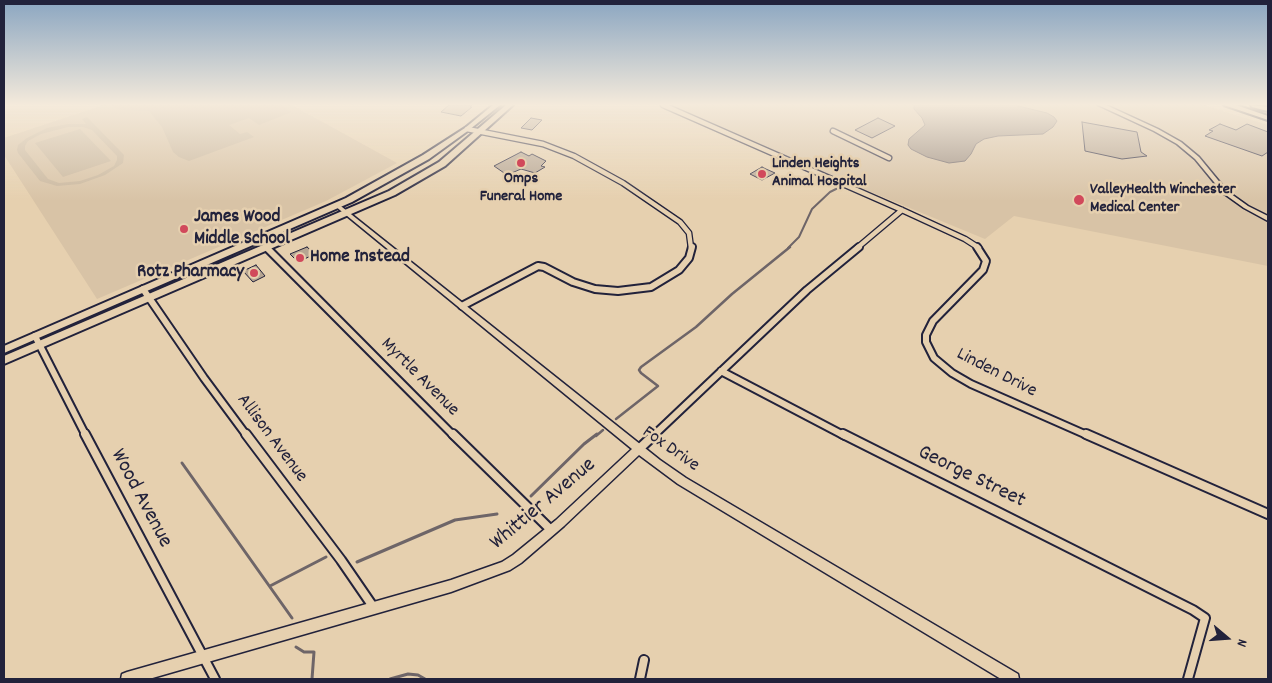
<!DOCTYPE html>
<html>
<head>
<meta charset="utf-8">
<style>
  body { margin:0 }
  #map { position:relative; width:1272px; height:683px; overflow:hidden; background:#e6d0af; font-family:Dekko,sans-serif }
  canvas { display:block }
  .frame { position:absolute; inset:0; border:5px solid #22223b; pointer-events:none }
  .north { position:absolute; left:1202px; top:613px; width:50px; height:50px; -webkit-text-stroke:4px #e6d0af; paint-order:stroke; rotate:108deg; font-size:14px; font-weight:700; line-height:20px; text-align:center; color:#22223b }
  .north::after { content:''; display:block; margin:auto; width:18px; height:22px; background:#22223b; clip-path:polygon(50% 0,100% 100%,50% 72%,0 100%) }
</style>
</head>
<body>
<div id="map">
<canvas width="1272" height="683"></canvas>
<div class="frame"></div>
<div class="north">N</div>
</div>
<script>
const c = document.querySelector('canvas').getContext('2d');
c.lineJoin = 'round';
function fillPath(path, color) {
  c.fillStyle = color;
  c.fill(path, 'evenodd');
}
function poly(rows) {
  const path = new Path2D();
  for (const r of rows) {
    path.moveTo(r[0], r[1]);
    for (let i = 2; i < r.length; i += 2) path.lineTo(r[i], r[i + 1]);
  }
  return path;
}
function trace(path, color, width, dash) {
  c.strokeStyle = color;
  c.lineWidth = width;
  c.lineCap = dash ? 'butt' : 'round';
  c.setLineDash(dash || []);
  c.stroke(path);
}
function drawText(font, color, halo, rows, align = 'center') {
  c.font = font + ' Dekko,sans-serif';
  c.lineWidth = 5;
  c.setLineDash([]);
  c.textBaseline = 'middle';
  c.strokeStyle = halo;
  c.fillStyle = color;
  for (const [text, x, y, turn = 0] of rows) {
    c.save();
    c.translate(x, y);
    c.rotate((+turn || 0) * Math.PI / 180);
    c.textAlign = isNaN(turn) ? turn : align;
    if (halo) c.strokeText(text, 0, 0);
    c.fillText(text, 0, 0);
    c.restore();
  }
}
const built = poly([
  [103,105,292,105,397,163,326,201,97,299,4,155,4,138],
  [669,105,1204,105,1268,125,1268,266,1014,216,985,239,849,183]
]);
const green = poly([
  [110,105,280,105,292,112,259,125,249,118,229,125,240,134,247,132,254,137,189,161,179,157,173,152,162,127,149,111,121,110],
  [87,117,124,155,123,163,105,175,80,184,57,186,40,181,18,153,17,150,18,145,27,138,47,128,68,124,86,124,82,119],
  [68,127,83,127,92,130,117,156,117,160,114,166,98,175,80,181,59,183,48,179,25,150,25,146,28,141,41,134],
  [80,129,111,161,63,177,35,143]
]);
const water = poly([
  [914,105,1014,105,1047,113,1054,117,1057,121,1053,127,1043,134,998,136,984,139,976,144,971,154,965,161,949,163,927,157,911,149,908,145,909,139,925,125,922,118,914,109,914,105]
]);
const streamFar2 = poly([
  [788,248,799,237,812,209,830,192,840,187]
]);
const streamFar1 = poly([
  [616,419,658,386,641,373,639,370,641,367,696,327,732,294,790,247],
  [596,436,603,430]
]);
const stream = poly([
  [182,463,292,618],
  [531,496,584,444,597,434],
  [357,562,455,520,497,514],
  [270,586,326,557],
  [296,647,304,652,314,652,312,679],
  [390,679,408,674,418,675,425,679]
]);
const building = poly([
  [449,105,472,105,470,107,472,107,461,116,441,112,449,105],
  [531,118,542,120,532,130,521,128,531,118],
  [878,118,895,126,872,138,855,130,878,118],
  [1082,122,1137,132,1141,152,1147,156,1122,159,1085,151,1082,122],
  [1220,124,1236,130,1247,124,1268,132,1268,152,1262,156,1205,136,1213,131,1209,130,1220,124],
  [521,152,529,156,532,154,546,161,541,166,545,167,535,173,521,169,507,175,494,166,521,152],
  [762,167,766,169,775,173,762,180,750,174,762,167],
  [307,247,315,254,298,262,290,254,307,247],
  [256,265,265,276,253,282,243,271,256,265]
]);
const streetFar2 = poly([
  [663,105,902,210,965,239,979,248],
  [467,129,543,144,574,156,623,183,680,222,689,233,691,248],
  [833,131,889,158],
  [857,248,902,210]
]);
const streetFar1 = poly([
  [266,247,454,436],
  [977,247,986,261,983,270,933,321,926,335,926,342,934,358,952,373,971,384,1089,436],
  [143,289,204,378,247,436],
  [462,306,538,266,544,267,573,282,595,289,618,291,651,287,679,270,689,258,692,247],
  [35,336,86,436],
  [721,371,845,436],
  [653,436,807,290,859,247]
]);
const street = poly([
  [85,434,215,679],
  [246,434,341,560,374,608],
  [453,434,551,530],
  [843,434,1193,610,1205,618,1188,679],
  [1086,434,1268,514],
  [639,449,655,434],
  [640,679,644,660]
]);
const secondary = poly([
  [1098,105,1106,105,1158,129,1181,142,1199,157,1227,191,1248,206,1268,216,1268,221,1244,208,1223,193,1195,159,1177,144,1154,131,1098,105],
  [337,203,660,460,686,478,1018,674,1019,679,1001,679,678,484,639,455,564,526,521,563,510,570,451,592,149,679,121,679,122,674,127,672,451,580,502,562,513,555,556,520,632,449,335,206,335,204,337,203]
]);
const primary = poly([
  [493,105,500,105,469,130,429,159,352,202,4,353,4,346,346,198,423,155,465,128,493,105],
  [506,105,513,105,445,166,395,195,4,364,4,356,389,191,439,162,506,105]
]);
const highway = poly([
  [1224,105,1236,105,1268,116,1268,120,1224,105],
  [1251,105,1268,107,1268,111,1252,107,1251,105]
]);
const markers = [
  [521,163,5,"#d1495b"],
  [762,174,5,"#d1495b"],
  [1079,200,6,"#d1495b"],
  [184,229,5,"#d1495b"],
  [300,258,5,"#d1495b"],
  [254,273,5,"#d1495b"]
];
const farPoinames = [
  ["Linden Heights",772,165],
  ["Animal Hospital",772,183],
  ["Omps",521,180,"center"],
  ["Funeral Home",521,198,"center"],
  ["ValleyHealth Winchester",1090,191],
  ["Medical Center",1090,209]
];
const poiNames = [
  ["James Wood",194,218],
  ["Middle School",194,240],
  ["Home Instead",310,258],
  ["Rotz Pharmacy",244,273,"right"]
];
const streetNames = [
  ["Linden Drive",996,374,27],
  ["Myrtle Avenue",419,378,45],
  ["Allison Avenue",271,439,53],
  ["Fox Drive",670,450,35]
];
const nearStreetnames = [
  ["George Street",971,478,26],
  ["Wood Avenue",140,499,62],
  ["Whittier Avenue",544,505,-40]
];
fillPath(built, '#d8c3a6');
fillPath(green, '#c9b79e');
fillPath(water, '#a09286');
trace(water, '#6e6568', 1);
trace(streamFar2, '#6e6568', 2);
trace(streamFar1, '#6e6568', 2.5);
trace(stream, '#6e6568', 3);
fillPath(building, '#b6a592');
trace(building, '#22223b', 1);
trace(streetFar2, '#22223b', 7);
trace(streetFar1, '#22223b', 10);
trace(street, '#22223b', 12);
trace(secondary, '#22223b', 3);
trace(primary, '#22223b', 4);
trace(highway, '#22223b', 4);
trace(streetFar2, '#e6d0af', 4.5);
trace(streetFar1, '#e6d0af', 6);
trace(street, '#e6d0af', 8);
fillPath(secondary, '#e6d0af');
fillPath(primary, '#e6d0af');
fillPath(highway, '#e6d0af');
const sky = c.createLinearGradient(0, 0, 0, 201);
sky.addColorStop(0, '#8ba6c1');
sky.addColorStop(0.52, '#f4eadb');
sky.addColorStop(1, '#f4eadb00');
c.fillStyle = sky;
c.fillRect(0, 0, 1272, 201);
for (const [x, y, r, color] of markers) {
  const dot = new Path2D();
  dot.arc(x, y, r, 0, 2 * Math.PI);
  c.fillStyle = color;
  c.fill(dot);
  trace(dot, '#e6d0af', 2);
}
drawText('bold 16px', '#22223b', '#e6d0af', farPoinames, 'left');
drawText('bold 19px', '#22223b', '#e6d0af', poiNames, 'left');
drawText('19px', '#22223b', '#e6d0af', streetNames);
drawText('22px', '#22223b', '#e6d0af', nearStreetnames);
</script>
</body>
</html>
